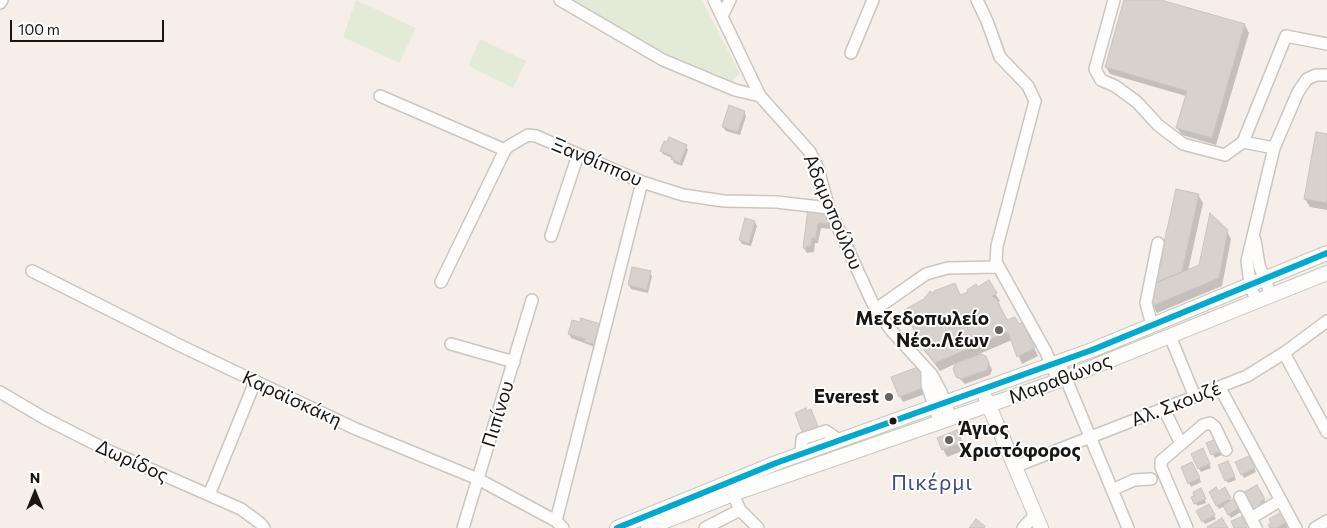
<!DOCTYPE html>
<html>
<head>
<meta charset="utf-8">
<style>
  body { margin:0 }
  #map { position:relative; width:1327px; height:528px; overflow:hidden; background:#f6efe9; font-family:Commissioner,sans-serif }
  canvas { display:block }
  .north { position:absolute; left:10px; top:468px; width:50px; height:50px; -webkit-text-stroke:4px #fff; paint-order:stroke; rotate:0deg; font-size:14px; font-weight:700; line-height:20px; text-align:center; color:#191511 }
  .north::after { content:''; display:block; margin:auto; width:18px; height:22px; background:#191511; clip-path:polygon(50% 0,100% 100%,50% 72%,0 100%) }
  .scale { position:absolute; left:10px; top:20px; width:154px; height:22px; box-sizing:border-box; border:2px solid #191511; border-top:0; padding-left:6px; font-size:15px; line-height:18px; white-space:nowrap; color:#191511; -webkit-text-stroke:4px #fff; paint-order:stroke }
</style>
</head>
<body>
<div id="map">
<canvas width="1327" height="528"></canvas>
<div class="north">N</div>
<div class="scale">100 m</div>
</div>
<script>
const c = document.querySelector('canvas').getContext('2d');
c.lineJoin = 'round';
function fillPath(path, color) {
  c.fillStyle = color;
  c.fill(path, 'evenodd');
}
function poly(rows) {
  const path = new Path2D();
  for (const r of rows) {
    path.moveTo(r[0], r[1]);
    for (let i = 2; i < r.length; i += 2) path.lineTo(r[i], r[i + 1]);
  }
  return path;
}
function trace(path, color, width, dash) {
  c.strokeStyle = color;
  c.lineWidth = width;
  c.lineCap = dash ? 'butt' : 'round';
  c.setLineDash(dash || []);
  c.stroke(path);
}
function drawText(font, color, halo, rows, align = 'center') {
  c.font = font + ' Commissioner,sans-serif';
  c.lineWidth = 4;
  c.setLineDash([]);
  c.textBaseline = 'middle';
  c.strokeStyle = halo;
  c.fillStyle = color;
  for (const [text, x, y, turn = 0] of rows) {
    c.save();
    c.translate(x, y);
    c.rotate((+turn || 0) * Math.PI / 180);
    c.textAlign = isNaN(turn) ? turn : align;
    if (halo) c.strokeText(text, 0, 0);
    c.fillText(text, 0, 0);
    c.restore();
  }
}
const green = poly([
  [356,0,416,28,399,63,343,37],
  [569,0,702,0,740,74,732,81,663,52],
  [480,39,526,61,513,88,468,66]
]);
const shadow = poly([
  [1125,0,1156,0,1245,25,1249,33,1216,145,1182,135,1177,128,1186,96,1110,74,1106,67],
  [744,112,746,116,740,135,726,131,723,127],
  [1327,135,1327,210,1310,207,1305,199],
  [686,146,688,150,682,166,674,163,672,158,663,154,661,151],
  [1198,195,1203,203,1188,271,1200,266,1227,231,1231,239,1222,286,1157,313,1153,306,1157,283],
  [809,211,827,218,831,229,821,228,818,243,815,243,814,252,807,253,804,248],
  [755,222,757,226,751,246,742,244,740,240],
  [633,269,650,273,652,276,648,293,631,289,629,285],
  [988,282,1000,301,997,303,1007,321,1019,325,1026,332,1038,356,1022,364,1012,340,979,354,986,357,989,363,992,370,990,375,965,384,957,376,957,363,940,371,914,336,918,334,938,297,960,296],
  [599,325,601,328,595,347,571,338,569,334],
  [917,368,928,393,903,402,900,397],
  [938,439,961,439,965,450,947,457],
  [1208,444,1217,444,1222,455,1215,458],
  [1205,454,1211,468,1201,472,1199,469],
  [1251,461,1256,472,1244,478,1236,463],
  [1230,466,1236,480,1228,483,1226,480],
  [1194,467,1201,482,1191,487,1189,483],
  [1257,487,1266,503,1256,515],
  [1224,489,1231,502,1234,500,1241,512,1231,518,1224,506,1219,509,1217,506,1218,493],
  [1202,493,1206,503,1197,506,1193,498],
  [1209,506,1216,519,1205,524,1198,511],
  [1283,512,1290,525,1287,528,1271,528]
]);
const building = poly([
  [1124,0,1161,0,1245,24,1212,138,1176,128,1187,91,1105,67,1124,0],
  [729,105,745,111,738,132,722,127,729,105],
  [1316,132,1327,134,1327,203,1304,199,1316,132],
  [669,137,687,145,680,163,671,159,672,156,660,151,664,141,667,142,669,137],
  [1176,189,1199,194,1182,272,1155,283,1176,189],
  [808,209,825,211,830,224,818,223,816,238,812,238,811,246,807,246,806,249,803,248,808,209],
  [1210,213,1228,230,1219,278,1152,306,1155,283,1199,265,1210,213],
  [745,218,755,221,749,243,739,240,745,218],
  [632,267,651,271,647,290,628,285,632,267],
  [989,280,997,293,992,296,997,300,1007,320,1015,317,1019,324,1022,322,1035,348,1017,357,1008,332,935,363,912,336,916,334,904,310,924,299,930,291,935,294,934,291,955,283,960,295,968,292,967,290,976,284,978,287,989,280],
  [581,318,600,324,594,344,584,342,585,339,568,334,572,320,580,322,581,318],
  [981,354,986,356,989,363,987,370,961,379,956,377,953,369,956,363,981,354],
  [918,367,926,387,899,397,891,377,918,367],
  [806,408,807,411,811,409,820,431,804,437,795,413,806,408],
  [957,430,962,442,942,450,937,438,957,430],
  [1216,439,1221,451,1211,455,1206,443,1216,439],
  [1203,448,1210,464,1198,469,1191,454,1203,448],
  [1249,456,1255,468,1241,475,1235,462,1249,456],
  [1228,461,1235,476,1225,481,1218,465,1228,461],
  [1192,462,1200,478,1188,484,1181,467,1192,462],
  [1257,485,1265,499,1260,502,1263,507,1252,513,1242,493,1257,485],
  [1216,487,1219,491,1225,487,1231,498,1216,506,1209,492,1216,487],
  [1201,488,1206,499,1194,504,1191,497,1194,496,1193,492,1201,488],
  [1234,498,1240,507,1228,515,1223,506,1234,498],
  [1209,504,1215,515,1202,522,1196,511,1209,504],
  [1283,511,1289,521,1276,528,1270,528,1268,525,1271,523,1269,519,1283,511],
  [1245,515,1248,521,1245,523,1247,528,1234,528,1231,521,1245,515],
  [1222,518,1228,528,1208,528,1207,527,1222,518],
  [976,519,985,526,984,528,969,528,976,519]
]);
const minor = poly([
  [560,0,663,60,735,90,760,96],
  [714,0,760,96,810,152,818,169,829,208,873,304,891,330,932,375,941,392,951,419],
  [977,0,987,21,1000,57,1028,86,1035,101,997,246,996,262,1046,352,1058,381],
  [1114,0,1095,69,1101,80,1115,86,1137,102,1158,125,1183,144,1225,155,1243,142],
  [0,3,2,0],
  [722,16,730,0],
  [851,53,873,0],
  [380,96,505,150],
  [1274,148,1243,142,1286,36,1327,44],
  [551,236,578,155],
  [1255,240,1259,265,1271,295],
  [32,271,181,346,356,429,478,479,556,521,563,528],
  [441,282,505,150,509,146,528,135,536,136,642,182,683,195,724,201,776,202,829,208],
  [1256,301,1250,284,1247,261,1274,148,1298,92,1307,79,1316,75,1327,75],
  [876,309,926,274,948,268,997,267],
  [1152,325,1146,303,1158,243],
  [1170,336,1195,397],
  [451,344,514,362],
  [1284,353,1327,432],
  [1059,362,1128,528],
  [927,371,927,385,940,423],
  [1220,388,1296,528],
  [0,392,44,418,109,451,241,509,260,523,264,528],
  [1163,407,1181,444,1161,461,1161,467,1187,528],
  [1181,444,1203,425,1210,423,1215,427,1226,450],
  [801,454,802,439,826,431,839,440],
  [1014,467,1247,376,1284,353,1327,321],
  [1112,490,1134,480,1151,479],
  [733,494,740,510,758,528],
  [209,495,255,382],
  [1240,497,1256,528],
  [1251,518,1281,500],
  [556,521,642,182],
  [463,528,532,300],
  [705,528,740,510],
  [1023,528,1035,515],
  [1315,528,1327,521]
]);
const major = poly([
  [986,399,1041,528],
  [617,528,776,463,1092,350,1327,253],
  [648,528,733,494,1058,381,1327,273]
]);
const bus1 = poly([
  [617,528,776,463,1092,350,1327,253]
]);
const markers = [
  [999,330,5,"#66615d"],
  [889,397,5,"#66615d"],
  [893,421,4.5,"#191511"],
  [949,440,5,"#66615d"]
];
const streetNames = [
  ["Ξανθίππου",597,162,23],
  ["Αδαμοπούλου",833,212,67],
  ["Μαραθώνος",1060,379,-21],
  ["Καραϊσκάκη",292,399,25],
  ["Αλ. Σκουζέ",1176,404,-21],
  ["Πιπίνου",498,414,-73],
  ["Δωρίδος",132,461,24]
];
const poiNames = [
  ["Μεζεδοπωλείο",989,319],
  ["Νέο..Λέων",989,341],
  ["Everest",879,397],
  ["Άγιος",959,429,"left"],
  ["Χριστόφορος",959,451,"left"]
];
const quarterNames = [
  ["Πικέρμι",932,483]
];
fillPath(green, '#e4ead8');
fillPath(shadow, '#0003');
fillPath(building, '#d8d2ce');
trace(building, '#c9c3c0', 1);
trace(minor, '#cbc6c1', 14);
trace(major, '#cbc6c1', 16);
trace(minor, '#fefdfc', 11);
trace(major, '#fefdfc', 14);
trace(bus1, '#00a9ce', 6);
for (const [x, y, r, color] of markers) {
  const dot = new Path2D();
  dot.arc(x, y, r, 0, 2 * Math.PI);
  c.fillStyle = color;
  c.fill(dot);
  trace(dot, '#fff', 2);
}
drawText('19px', '#191511', '#fff', streetNames);
drawText('bold 19px', '#191511', '#fff', poiNames, 'right');
c.letterSpacing = '1px';
drawText('21px', '#3f4a86', '#fff', quarterNames);
c.letterSpacing = '0px';
</script>
</body>
</html>
